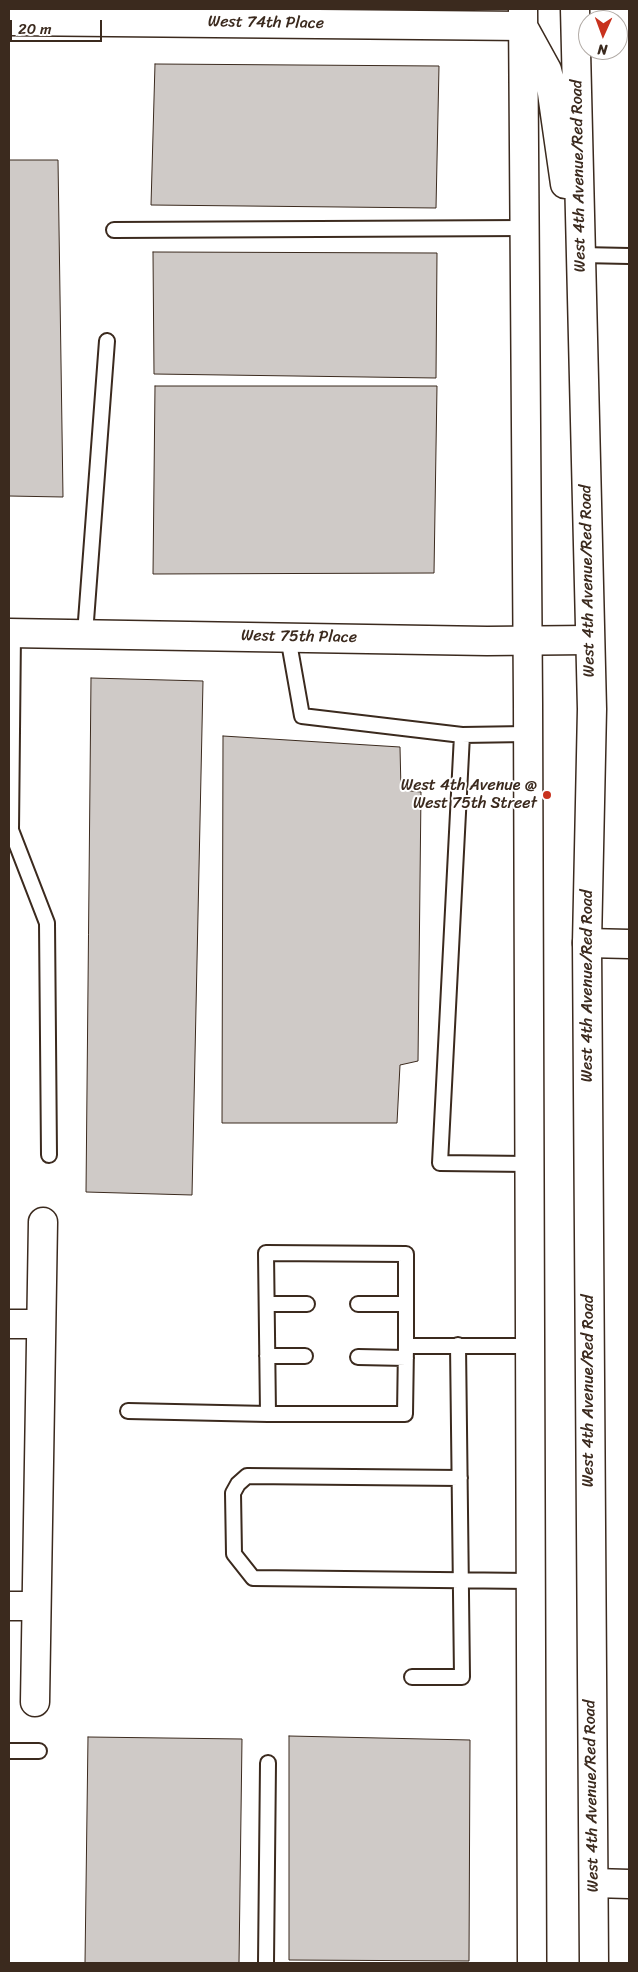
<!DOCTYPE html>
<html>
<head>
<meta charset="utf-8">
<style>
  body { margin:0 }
  #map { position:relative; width:638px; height:1972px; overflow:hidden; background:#fff; font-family:Sriracha,sans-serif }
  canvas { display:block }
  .frame { position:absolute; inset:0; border:10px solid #3b2a1e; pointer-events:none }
  .north { position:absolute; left:578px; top:10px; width:50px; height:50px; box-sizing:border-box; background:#fff; border:1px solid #b1aaa5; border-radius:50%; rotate:182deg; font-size:14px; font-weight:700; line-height:20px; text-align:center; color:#3b2a1e }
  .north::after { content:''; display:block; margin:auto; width:18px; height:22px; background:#c8321e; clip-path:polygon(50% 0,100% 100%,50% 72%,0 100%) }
  .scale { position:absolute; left:10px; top:20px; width:92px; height:22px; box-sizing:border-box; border:2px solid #3b2a1e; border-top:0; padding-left:6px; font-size:15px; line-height:18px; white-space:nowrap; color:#3b2a1e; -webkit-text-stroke:4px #fff; paint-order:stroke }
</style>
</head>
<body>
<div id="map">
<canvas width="638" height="1972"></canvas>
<div class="frame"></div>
<div class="north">N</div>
<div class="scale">20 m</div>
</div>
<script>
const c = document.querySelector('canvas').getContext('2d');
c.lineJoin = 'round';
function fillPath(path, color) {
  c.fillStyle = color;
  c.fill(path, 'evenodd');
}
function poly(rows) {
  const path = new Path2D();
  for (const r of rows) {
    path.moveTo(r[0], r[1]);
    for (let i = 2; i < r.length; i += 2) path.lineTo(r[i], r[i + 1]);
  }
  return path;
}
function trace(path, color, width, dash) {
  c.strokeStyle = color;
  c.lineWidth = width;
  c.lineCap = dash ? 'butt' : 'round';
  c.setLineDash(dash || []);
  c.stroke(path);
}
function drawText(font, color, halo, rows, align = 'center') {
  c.font = font + ' Sriracha,sans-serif';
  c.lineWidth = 4;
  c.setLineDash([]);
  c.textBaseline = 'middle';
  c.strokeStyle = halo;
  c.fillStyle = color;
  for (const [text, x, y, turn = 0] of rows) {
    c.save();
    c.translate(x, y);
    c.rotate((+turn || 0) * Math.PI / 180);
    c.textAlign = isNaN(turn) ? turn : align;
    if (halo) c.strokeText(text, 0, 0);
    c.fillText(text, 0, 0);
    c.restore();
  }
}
const building = poly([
  [155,64,439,66,436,208,151,205,155,64],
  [9,160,58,160,63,497,9,496,9,160],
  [153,252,437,253,436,378,154,374,153,252],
  [155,386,437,386,434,573,153,574,155,386],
  [91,678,203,681,192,1195,86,1192,91,678],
  [223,736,400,747,401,790,421,792,418,1061,400,1065,397,1123,222,1123,223,736],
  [289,1736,470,1740,469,1961,289,1960,289,1736],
  [88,1737,242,1739,239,1963,85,1963,88,1737]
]);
const service = poly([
  [114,230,525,228],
  [581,255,629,256],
  [85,634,107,341],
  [288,637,302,716,462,735,526,734],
  [462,735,440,1163,528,1164],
  [11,830,47,923,49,1155],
  [9,831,11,830,13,633],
  [267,1304,307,1304],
  [358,1304,406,1304],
  [267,1356,305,1356],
  [358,1357,406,1358],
  [128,1411,268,1414,405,1414,406,1346,529,1346],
  [268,1414,266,1253,406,1254,406,1346],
  [460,1478,247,1476,238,1484,233,1493,234,1554,253,1578,530,1581],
  [412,1677,462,1677,458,1345],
  [9,1751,39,1751],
  [266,1963,268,1763]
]);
const minor = poly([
  [9,21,523,26],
  [9,633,487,641,589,640],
  [587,943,629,944],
  [9,1324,41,1324],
  [9,1606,35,1606],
  [35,1702,43,1222],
  [594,1883,629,1884]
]);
const primary = poly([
  [523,9,528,703,532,1963],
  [575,9,592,709,587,943,594,1963],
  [525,30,547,70,551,86,565,184]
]);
const markers = [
  [547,795,5,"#c8321e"]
];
const streetNames = [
  ["West 74th Place",266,23,1],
  ["West 4th Avenue/Red Road",579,176,-91],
  ["West 4th Avenue/Red Road",588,581,-91],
  ["West 75th Place",299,637,1],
  ["West 4th Avenue/Red Road",588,986,-90],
  ["West 4th Avenue/Red Road",589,1391,-90],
  ["West 4th Avenue/Red Road",592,1796,-91]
];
const poiNames = [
  ["West 4th Avenue @",537,786],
  ["West 75th Street",537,804]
];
fillPath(building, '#cfcac7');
trace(building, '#3b2a1e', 1);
trace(service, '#3b2a1e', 18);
trace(minor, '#3b2a1e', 31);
trace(primary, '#3b2a1e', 31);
trace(service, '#fff', 14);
trace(minor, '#fff', 28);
trace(primary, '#fff', 28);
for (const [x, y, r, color] of markers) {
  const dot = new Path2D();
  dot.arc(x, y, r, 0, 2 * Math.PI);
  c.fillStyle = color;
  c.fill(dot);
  trace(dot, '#fff', 2);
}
drawText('16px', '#3b2a1e', '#fff', streetNames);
drawText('16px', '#3b2a1e', '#fff', poiNames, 'right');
</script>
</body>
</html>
